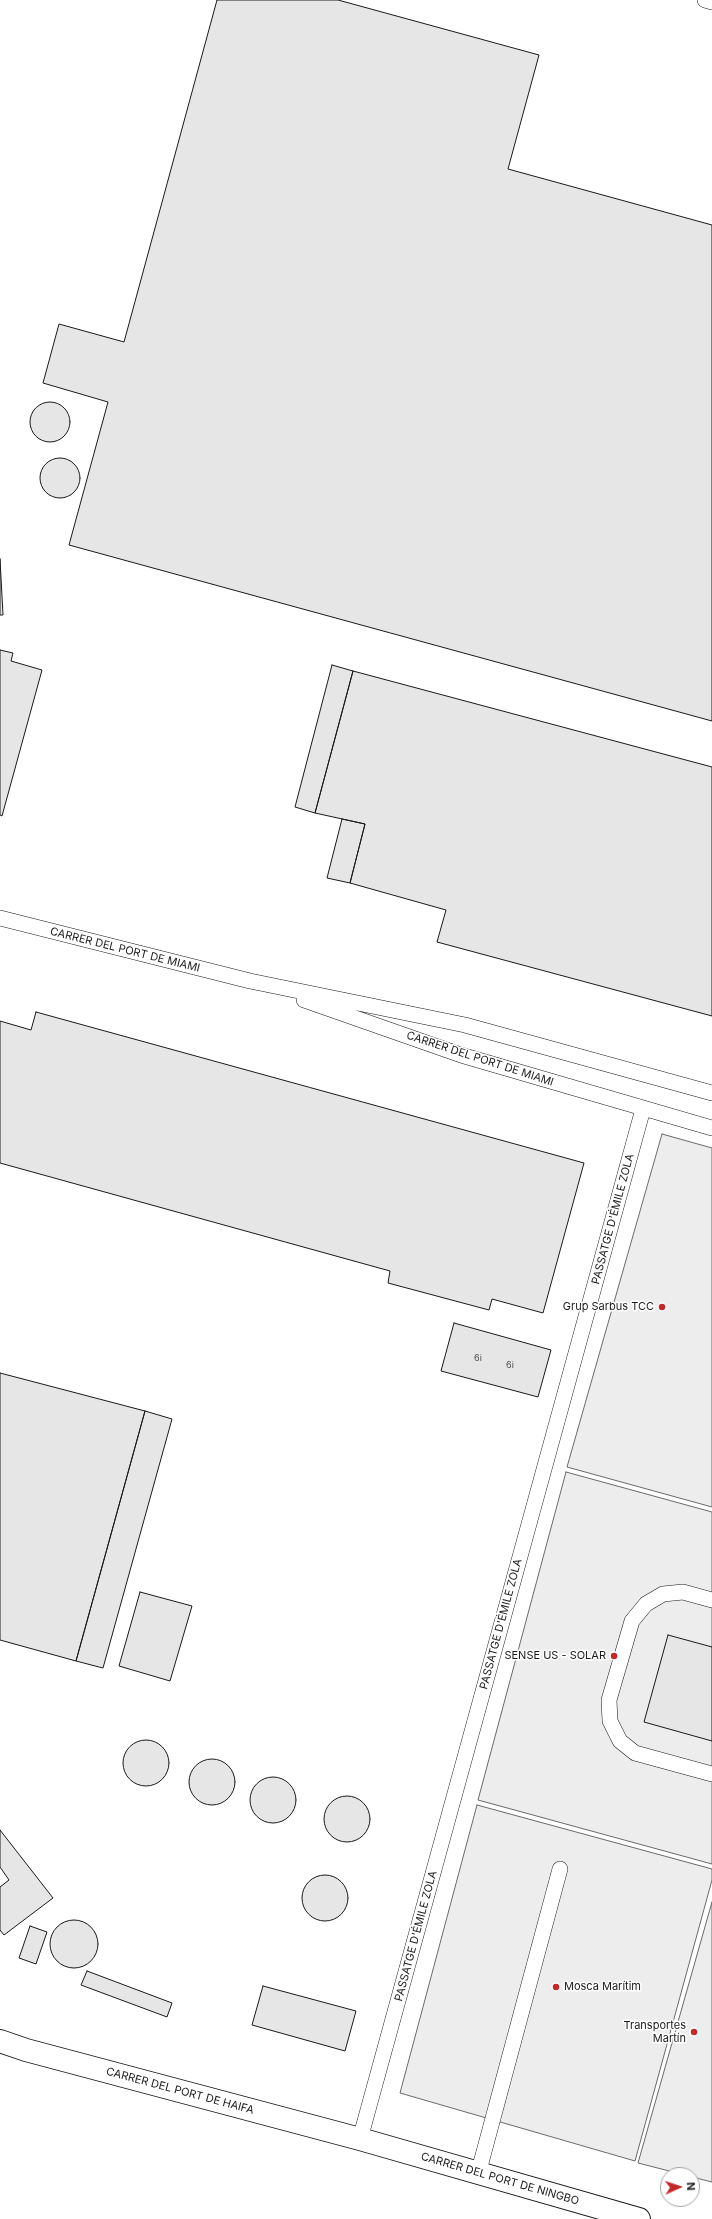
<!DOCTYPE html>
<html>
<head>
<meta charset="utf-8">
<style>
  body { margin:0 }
  #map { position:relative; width:712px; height:2219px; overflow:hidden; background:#fff; font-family:Inter,sans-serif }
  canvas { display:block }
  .north { position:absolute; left:660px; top:2167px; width:40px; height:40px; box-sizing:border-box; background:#fff; border:1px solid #a3a3a3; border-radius:50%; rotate:87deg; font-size:11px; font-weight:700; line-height:16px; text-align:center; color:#1a1a1a }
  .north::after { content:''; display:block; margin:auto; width:14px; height:18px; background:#c62828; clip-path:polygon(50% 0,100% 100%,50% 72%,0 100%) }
</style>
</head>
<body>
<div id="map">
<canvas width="712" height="2219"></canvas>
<div class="north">N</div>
</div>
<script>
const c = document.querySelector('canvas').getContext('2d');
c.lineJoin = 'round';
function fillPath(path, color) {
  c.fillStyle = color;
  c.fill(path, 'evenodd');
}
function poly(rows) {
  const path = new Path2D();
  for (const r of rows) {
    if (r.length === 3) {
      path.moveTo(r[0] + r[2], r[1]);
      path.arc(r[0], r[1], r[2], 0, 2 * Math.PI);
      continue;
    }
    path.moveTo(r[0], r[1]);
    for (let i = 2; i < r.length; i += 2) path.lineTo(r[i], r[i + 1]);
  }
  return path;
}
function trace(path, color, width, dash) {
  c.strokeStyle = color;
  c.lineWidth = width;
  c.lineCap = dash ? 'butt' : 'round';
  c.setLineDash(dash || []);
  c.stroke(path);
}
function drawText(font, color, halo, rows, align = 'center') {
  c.font = font + ' Inter,sans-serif';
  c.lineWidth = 3;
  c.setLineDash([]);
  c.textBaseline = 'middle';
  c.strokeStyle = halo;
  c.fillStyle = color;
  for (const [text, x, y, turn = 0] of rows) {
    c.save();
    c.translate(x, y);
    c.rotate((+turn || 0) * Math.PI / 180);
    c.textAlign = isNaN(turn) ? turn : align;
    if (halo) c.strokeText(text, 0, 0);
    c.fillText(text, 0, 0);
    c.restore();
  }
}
const parking = poly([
  [662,1134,712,1148,712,1507,567,1467,662,1134],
  [566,1472,712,1512,712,1864,478,1800,566,1472],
  [477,1805,712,1869,712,1880,635,2161,400,2093,477,1805],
  [712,1902,712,2182,692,2177,692,2175,685,2175,638,2163,712,1902]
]);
const building = poly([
  [217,0,338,0,539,55,508,169,712,225,712,721,69,545,108,402,43,383,59,324,124,342,217,0],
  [50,422,20],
  [60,478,20],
  [0,559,3,615,0,615,0,559],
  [0,650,13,653,11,661,42,670,2,816,0,815,0,650],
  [332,665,353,671,315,813,295,807,332,665],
  [353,671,712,767,712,1016,437,942,446,910,350,883,365,824,315,813,353,671],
  [342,819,365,824,350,883,327,878,342,819],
  [36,1012,584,1163,543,1313,492,1299,489,1310,388,1283,390,1271,0,1163,0,1021,31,1030,36,1012],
  [454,1323,551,1350,538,1397,441,1371,454,1323],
  [0,1373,145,1411,76,1661,0,1640,0,1373],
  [145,1411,172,1419,103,1668,76,1661,145,1411],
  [140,1592,192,1606,170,1681,119,1666,140,1592],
  [668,1635,712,1647,712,1741,644,1722,668,1635],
  [146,1763,23],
  [212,1782,23],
  [273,1800,23],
  [347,1819,23],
  [0,1830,53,1898,4,1935,0,1930,0,1887,9,1880,0,1867,0,1830],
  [325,1898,23],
  [74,1944,24],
  [30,1926,47,1932,36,1964,19,1958,30,1926],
  [87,1971,172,2003,167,2017,81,1985,87,1971],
  [263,1986,356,2011,345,2051,252,2025,263,1986]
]);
const lane = poly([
  [705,0,712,2],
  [0,918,250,981,465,1025,712,1093],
  [304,1000,461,1055,712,1128],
  [712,1600,683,1592,663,1594,646,1604,632,1621,609,1700,610,1721,620,1741,635,1753,712,1774],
  [360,2139,643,1109],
  [478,2174,560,1869]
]);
const street = poly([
  [0,2041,26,2050,360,2139,639,2219]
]);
const markers = [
  [662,1307,4,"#c62828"],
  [614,1656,4,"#c62828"],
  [556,1987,4,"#c62828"],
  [694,2032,4,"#c62828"]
];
const numberNames = [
  ["6i",478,1358],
  ["6i",510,1365]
];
const streetNames = [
  ["CARRER DEL PORT DE MIAMI",125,950,14],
  ["CARRER DEL PORT DE MIAMI",480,1059,18],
  ["PASSATGE D'ÉMILE ZOLA",613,1219,-75],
  ["PASSATGE D'ÉMILE ZOLA",501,1624,-75],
  ["PASSATGE D'ÉMILE ZOLA",416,1936,-75],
  ["CARRER DEL PORT DE HAIFA",180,2091,15],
  ["CARRER DEL PORT DE NINGBO",500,2179,16]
];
const poiNames = [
  ["Grup Sarbus TCC",654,1307],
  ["SENSE US - SOLAR",606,1656],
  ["Mosca Marítim",564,1987,"left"],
  ["Transportes",686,2026],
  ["Martín",686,2039]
];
fillPath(parking, '#ededed');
trace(parking, '#6a6a6a', 1);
fillPath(building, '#e6e6e6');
trace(building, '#1a1a1a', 1);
trace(lane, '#1a1a1a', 16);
trace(street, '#1a1a1a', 24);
trace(lane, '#fff', 15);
trace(street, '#fff', 22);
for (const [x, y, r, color] of markers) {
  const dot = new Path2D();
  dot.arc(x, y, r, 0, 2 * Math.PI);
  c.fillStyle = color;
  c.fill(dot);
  trace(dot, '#fff', 1.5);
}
drawText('9px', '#4d4d4d', null, numberNames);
drawText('11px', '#1a1a1a', '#fff', streetNames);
drawText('11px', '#1a1a1a', '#fff', poiNames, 'right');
</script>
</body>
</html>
